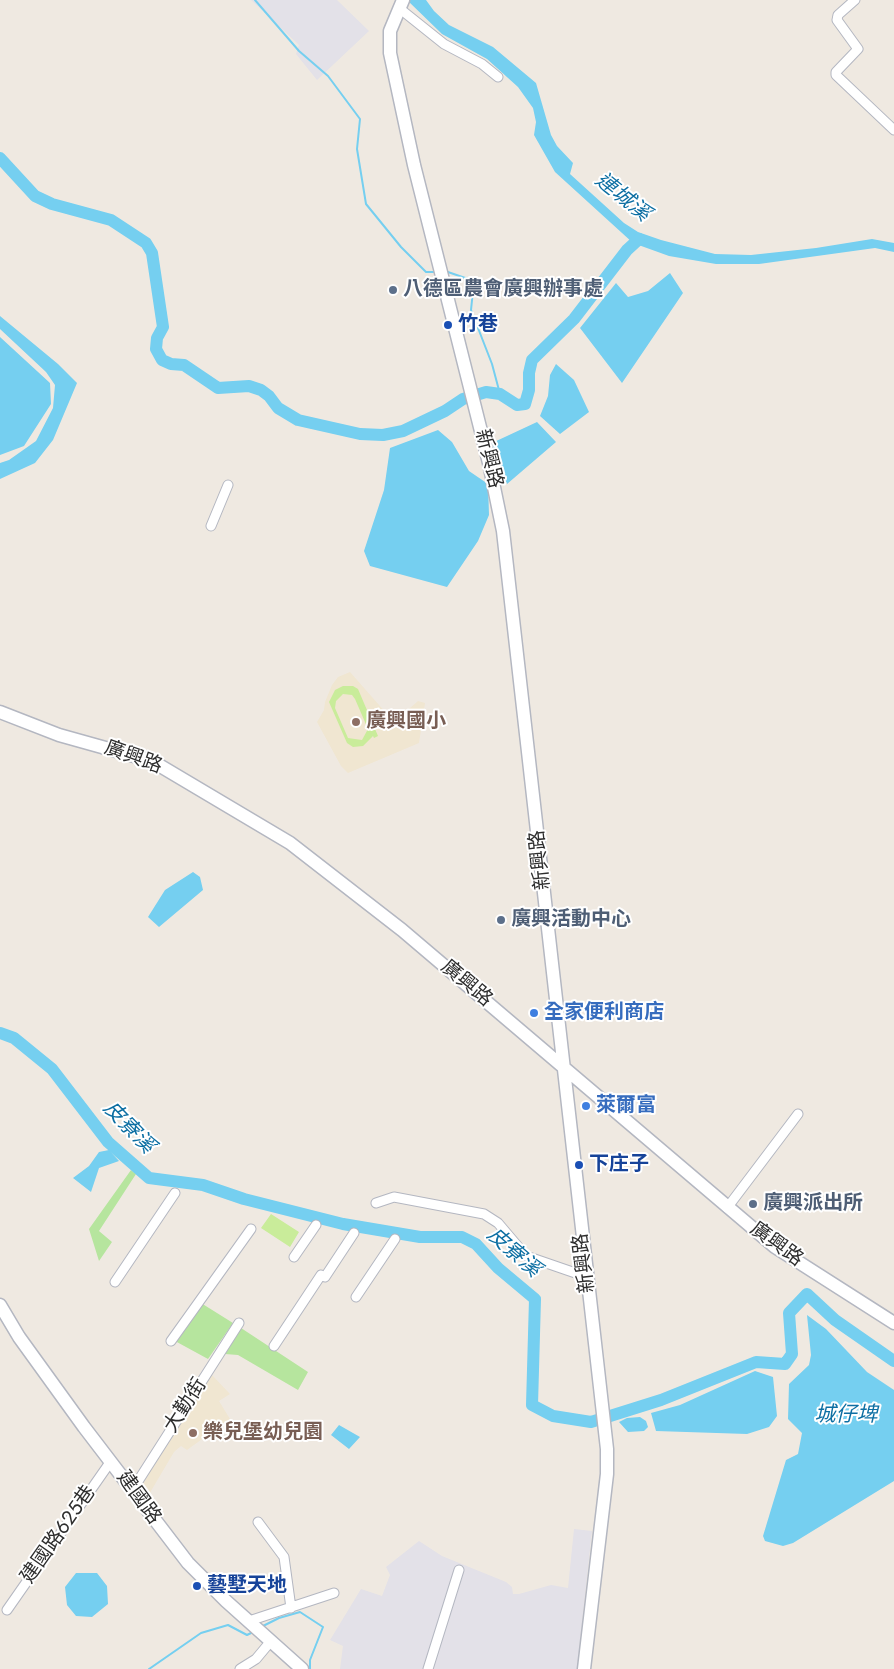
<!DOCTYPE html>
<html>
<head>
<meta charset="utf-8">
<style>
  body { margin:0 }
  canvas { display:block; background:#efe9e1 }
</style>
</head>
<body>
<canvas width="894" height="1669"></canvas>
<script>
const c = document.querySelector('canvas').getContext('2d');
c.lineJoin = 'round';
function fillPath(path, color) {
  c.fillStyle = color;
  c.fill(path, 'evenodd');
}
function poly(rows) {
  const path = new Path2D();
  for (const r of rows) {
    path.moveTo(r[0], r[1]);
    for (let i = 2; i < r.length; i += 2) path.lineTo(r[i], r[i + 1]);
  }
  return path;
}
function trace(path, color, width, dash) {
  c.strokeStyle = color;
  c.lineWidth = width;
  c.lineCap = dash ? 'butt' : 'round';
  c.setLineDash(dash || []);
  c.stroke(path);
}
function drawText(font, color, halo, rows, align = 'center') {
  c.font = font + ' Jost,"Noto Sans TC",sans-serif';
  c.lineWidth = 4;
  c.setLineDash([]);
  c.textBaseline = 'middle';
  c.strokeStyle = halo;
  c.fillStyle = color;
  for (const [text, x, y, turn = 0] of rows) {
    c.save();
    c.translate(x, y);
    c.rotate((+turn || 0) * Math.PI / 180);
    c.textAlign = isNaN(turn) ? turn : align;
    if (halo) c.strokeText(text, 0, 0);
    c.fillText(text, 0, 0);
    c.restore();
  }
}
const industrial = poly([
  [251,0,337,0,369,31,317,80,296,54,299,45],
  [574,1529,592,1531,577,1669,340,1669,343,1646,330,1640,361,1589,382,1596,390,1575,386,1567,419,1541,442,1556,506,1582,512,1587,513,1594,519,1594,551,1585,568,1588]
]);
const education = poly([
  [350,672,394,722,418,701,425,703,419,743,348,773,341,766,317,722,324,710,325,702,332,685,338,677],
  [212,1375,230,1394,219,1401,230,1419,187,1450,181,1446,174,1452,148,1496,140,1485]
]);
const green = poly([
  [131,1170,136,1174,99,1231,112,1242,99,1261,89,1229],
  [201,1303,233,1323,208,1359,175,1341],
  [241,1328,308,1372,298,1390,238,1355,225,1354]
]);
const pitch = poly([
  [343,686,353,686,358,689,378,736,374,738,373,736,363,746,353,747,347,743,329,702,335,690],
  [343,694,352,695,355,699,368,729,362,740,348,738,335,708,336,701],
  [271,1214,299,1232,290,1247,261,1228]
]);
const water = poly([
  [407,0,426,0,434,11,449,25,493,47,536,83,551,135,557,146,573,163,570,174,624,223,638,232,661,240,715,254,751,255,816,248,872,239,894,243,894,252,875,248,759,264,716,264,669,256,633,243,555,172,534,135,536,122,533,108,518,87,487,59,442,34],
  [670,273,683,293,622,383,580,328,616,283,628,297,648,291],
  [0,316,58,364,77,383,53,440,35,463,0,479,0,463,9,460,36,441,53,408,55,385,46,372,0,329],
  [0,337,50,383,51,404,24,446,0,455],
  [556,364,574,380,589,412,560,434,540,416,548,396,550,375],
  [537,422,556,442,507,484,492,443],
  [438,430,452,442,469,471,488,484,489,515,478,541,447,587,370,566,364,551,384,490,390,448],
  [193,872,200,877,203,890,159,927,148,917,165,890],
  [109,1150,119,1161,99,1168,91,1192,73,1178,89,1166,99,1152],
  [807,1315,826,1329,867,1372,894,1390,894,1481,793,1543,783,1546,765,1541,763,1536,786,1460,798,1454,802,1433,788,1419,789,1384,809,1365,811,1355],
  [755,1371,773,1377,777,1416,769,1427,747,1434,656,1431,651,1413,680,1405],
  [640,1417,646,1421,648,1427,644,1431,628,1432,619,1422,627,1418],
  [339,1425,360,1437,349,1449,331,1435],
  [76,1573,97,1573,107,1586,108,1604,92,1617,76,1616,67,1605,65,1587]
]);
const stream = poly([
  [255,0,299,51,328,76,360,119,357,149,366,204,401,247,426,272,435,272],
  [445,271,474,281,471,310,492,364,500,394],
  [261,1627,279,1618,300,1612,323,1627,310,1660,310,1669],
  [149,1669,201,1633,228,1625,247,1635,253,1632]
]);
const river = poly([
  [0,158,35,196,52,204,111,220,146,243,152,253,163,327,157,338,156,349,162,360,171,364,184,365,218,388,249,386,261,390,269,396,278,408,298,420,360,434,383,435,403,431,445,411,463,399,486,392,500,394,517,405,525,404,529,390,529,373,532,360,574,319,627,250,639,239],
  [0,1033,14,1038,52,1069,108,1142,149,1178,203,1185,244,1199,343,1224,420,1237,462,1237,476,1244,498,1268,535,1299,532,1405,553,1416,591,1422,661,1400,756,1362,785,1364,792,1354,789,1313,807,1294,835,1320,894,1361]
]);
const street = poly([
  [855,0,838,15,837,20,858,49,836,72,836,75,894,130],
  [399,8,444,44,482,64,498,77],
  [211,526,228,485],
  [376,1203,394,1197,484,1214,498,1223,526,1256,587,1277],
  [727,1208,798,1114],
  [294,1257,316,1225],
  [325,1277,354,1233],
  [115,1282,175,1193],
  [356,1297,395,1239],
  [171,1341,251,1229],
  [274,1346,321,1275],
  [133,1489,239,1323],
  [258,1522,284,1557,291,1608],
  [7,1610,111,1461],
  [249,1621,334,1593],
  [240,1669,256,1659,271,1641],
  [428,1669,459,1570]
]);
const secondary = poly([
  [403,0,390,31,390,53,414,165,489,463,503,531,607,1449,607,1474,584,1669],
  [0,712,59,735,152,761,290,843,402,930,775,1247,894,1323],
  [0,1305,19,1337,84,1427,188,1563,226,1601,302,1669]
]);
const markers = [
  [393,290,5,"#5c6f8a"],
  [448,325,5,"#1a4fb4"],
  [356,722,5,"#8d6e63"],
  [501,920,5,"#5c6f8a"],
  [534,1013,5,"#3f7fe0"],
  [586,1106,5,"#3f7fe0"],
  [579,1165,5,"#1a4fb4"],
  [753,1204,5,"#5c6f8a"],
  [193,1433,5,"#8d6e63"],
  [197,1586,5,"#1a4fb4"]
];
const serviceNames = [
  ["八德區農會廣興辦事處",403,290],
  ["廣興活動中心",511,920],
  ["廣興派出所",763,1204]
];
const transitNames = [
  ["竹巷",458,325],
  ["下庄子",589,1165],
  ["藝墅天地",207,1586]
];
const streetNames = [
  ["新興路",488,459,76],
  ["廣興路",133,758,20],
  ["新興路",541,860,-96],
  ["廣興路",466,984,40],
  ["廣興路",776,1245,36],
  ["新興路",585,1263,-97],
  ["大勤街",186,1406,-57],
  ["建國路",138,1498,54],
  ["建國路625巷",59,1535,-55]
];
const educationNames = [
  ["廣興國小",366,722],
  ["樂兒堡幼兒園",203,1433]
];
const shopNames = [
  ["全家便利商店",544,1013],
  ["萊爾富",596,1106]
];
const waterNames = [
  ["連城溪",622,198,39],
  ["皮寮溪",128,1128,46],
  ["皮寮溪",513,1253,41],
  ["城仔埤",846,1416]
];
fillPath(industrial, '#e3e1e8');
fillPath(education, '#f0e6d1');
fillPath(green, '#b6e59e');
fillPath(pitch, '#c9ec9a');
fillPath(water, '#75cff0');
trace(stream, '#75cff0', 2);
trace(river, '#75cff0', 12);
trace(street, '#b4b7c1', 11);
trace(secondary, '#b4b7c1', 15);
trace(street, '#fff', 9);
trace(secondary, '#fff', 12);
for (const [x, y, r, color] of markers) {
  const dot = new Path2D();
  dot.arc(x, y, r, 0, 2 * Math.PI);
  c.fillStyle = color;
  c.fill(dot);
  trace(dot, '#fff', 2);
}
drawText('bold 20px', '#4e5e75', '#fff', serviceNames, 'left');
drawText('bold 20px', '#164399', '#fff', transitNames, 'left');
drawText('20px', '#2e2e2e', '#fff', streetNames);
drawText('bold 20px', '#785e54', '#fff', educationNames, 'left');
drawText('bold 20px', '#366cbe', '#fff', shopNames, 'left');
drawText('italic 21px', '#0d6fa3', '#fff', waterNames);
</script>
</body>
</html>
